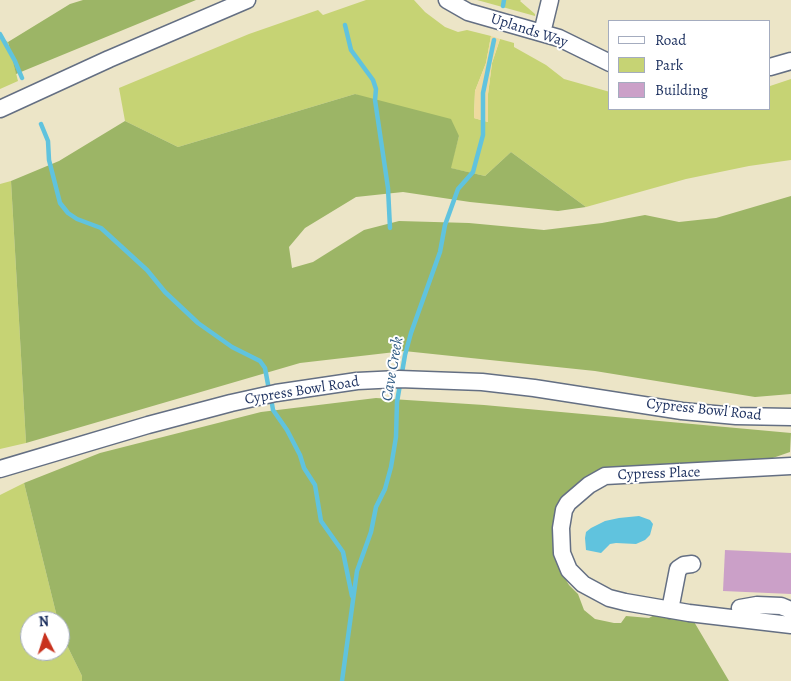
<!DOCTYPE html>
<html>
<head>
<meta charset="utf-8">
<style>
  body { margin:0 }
  #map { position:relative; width:791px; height:681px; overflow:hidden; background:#ece5c7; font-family:Alegreya,serif }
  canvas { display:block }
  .legend { position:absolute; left:608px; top:20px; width:162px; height:90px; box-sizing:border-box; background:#fff; border:1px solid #a4acbf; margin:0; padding:6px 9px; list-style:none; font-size:15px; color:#1b2f5e }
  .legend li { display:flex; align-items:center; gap:10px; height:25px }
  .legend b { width:25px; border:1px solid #a4acbf }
  .north { position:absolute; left:20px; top:611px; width:50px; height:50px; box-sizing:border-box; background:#fff; border:1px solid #a4acbf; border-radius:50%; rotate:355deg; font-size:14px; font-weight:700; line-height:20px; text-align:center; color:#1b2f5e }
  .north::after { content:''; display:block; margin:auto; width:18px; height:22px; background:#c8321e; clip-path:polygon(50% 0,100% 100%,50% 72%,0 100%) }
</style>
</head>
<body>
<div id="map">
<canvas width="791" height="681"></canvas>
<ul class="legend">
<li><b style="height:6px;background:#fff"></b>Road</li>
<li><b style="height:14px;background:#c6d374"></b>Park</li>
<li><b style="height:14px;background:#cba0c8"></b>Building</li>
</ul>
<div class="north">N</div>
</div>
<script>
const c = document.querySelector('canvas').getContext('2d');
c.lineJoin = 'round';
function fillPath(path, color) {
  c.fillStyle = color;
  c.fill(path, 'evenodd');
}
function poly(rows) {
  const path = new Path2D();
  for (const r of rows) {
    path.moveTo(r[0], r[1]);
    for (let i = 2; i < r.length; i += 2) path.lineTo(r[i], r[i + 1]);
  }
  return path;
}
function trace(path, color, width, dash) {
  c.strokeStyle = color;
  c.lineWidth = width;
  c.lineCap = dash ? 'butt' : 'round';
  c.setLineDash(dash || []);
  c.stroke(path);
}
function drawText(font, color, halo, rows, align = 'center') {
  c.font = font + ' Alegreya,serif';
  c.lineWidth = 4;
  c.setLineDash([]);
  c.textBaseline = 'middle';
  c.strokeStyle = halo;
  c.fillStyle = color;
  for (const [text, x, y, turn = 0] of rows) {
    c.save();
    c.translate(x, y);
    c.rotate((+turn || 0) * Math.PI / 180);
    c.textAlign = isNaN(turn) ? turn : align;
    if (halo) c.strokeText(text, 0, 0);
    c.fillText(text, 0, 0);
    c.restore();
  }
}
const green = poly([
  [366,0,414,0,425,12,445,27,458,32,467,30,491,36,486,63,475,91,474,118,488,122,488,94,492,63,500,39,514,43,514,47,546,65,564,79,610,92,610,109,770,109,770,86,791,79,791,160,749,166,686,179,586,207,511,152,485,176,450,168,459,136,355,94,178,147,125,121,119,88,249,34,318,10,323,15],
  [477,0,521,0,520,1,535,14,535,16],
  [0,37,8,42,18,81,0,89],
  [11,181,26,443,0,449,0,184],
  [24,483,58,621,30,621,30,651,60,651,60,631,82,676,82,681,0,681,0,495]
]);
const forest = poly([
  [83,0,196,0,16,74,8,42,70,4],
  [355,94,451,119,459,136,451,168,485,176,511,152,586,207,558,211,470,202,403,192,356,197,305,228,289,247,292,268,313,262,364,230,399,221,469,223,544,230,602,223,645,215,679,222,716,218,791,196,791,394,755,397,595,371,404,351,300,363,26,443,11,181,59,161,125,121,178,147],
  [376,398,484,405,791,433,790,452,767,460,638,468,567,497,556,557,560,570,569,585,578,594,584,610,595,619,614,623,621,623,626,616,649,618,658,613,693,620,729,681,82,681,82,676,60,631,60,621,58,621,24,483,100,453,261,412]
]);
const sand = poly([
  [491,36,500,39,492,63,488,94,488,122,474,118,475,91,486,63]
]);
const water = poly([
  [639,516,650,520,653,524,650,535,645,540,636,544,616,543,610,544,601,553,586,550,585,538,586,532,591,528,605,521,619,518]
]);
const stream = poly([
  [503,6,504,0],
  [345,25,351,50,373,80,376,89,375,100,388,188,390,228],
  [0,34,15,61,22,78],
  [41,124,48,141,49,160,60,203,68,213,77,219,101,228,147,270,165,292,198,323,232,347,260,361,265,368,269,390],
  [271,398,273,410,287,430,300,455,304,468,315,485,321,521,343,552,352,596],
  [342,681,357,571,371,532,376,507,385,489,391,467,396,437,397,402,405,355,411,333,440,252,445,225,458,189,473,172,483,135,483,93,494,40]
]);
const building = poly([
  [725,550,791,553,791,594,723,591]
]);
const minor = poly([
  [447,0,468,12,559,38,610,63],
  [542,33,550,0],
  [770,67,791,61],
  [0,109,109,59,247,0],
  [791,466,605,476,589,485,568,503,564,510,561,528,562,553,569,570,583,584,609,598,625,602,689,613,791,625],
  [0,469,148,425,231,403,276,393,357,381,399,379,482,382,534,388,682,411,736,416,791,417],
  [740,608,757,605,781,606,791,610],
  [670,610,678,569,684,565,692,564]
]);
const streetNames = [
  ["Uplands Way",529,31,18],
  ["Cypress Bowl Road",302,391,-9],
  ["Cypress Bowl Road",704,410,6],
  ["Cypress Place",659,474,-2]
];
const waterNames = [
  ["Cave Creek",393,369,-80]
];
fillPath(green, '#c6d374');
fillPath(forest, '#9cb566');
fillPath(sand, '#eeda9e');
fillPath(water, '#60c3de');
trace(stream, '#60c3de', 4.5);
fillPath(building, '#cba0c8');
trace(minor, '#646f83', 19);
trace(minor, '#fff', 16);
drawText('15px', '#1b2f5e', '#fff', streetNames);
drawText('italic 16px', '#305b84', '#fff', waterNames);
</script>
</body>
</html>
